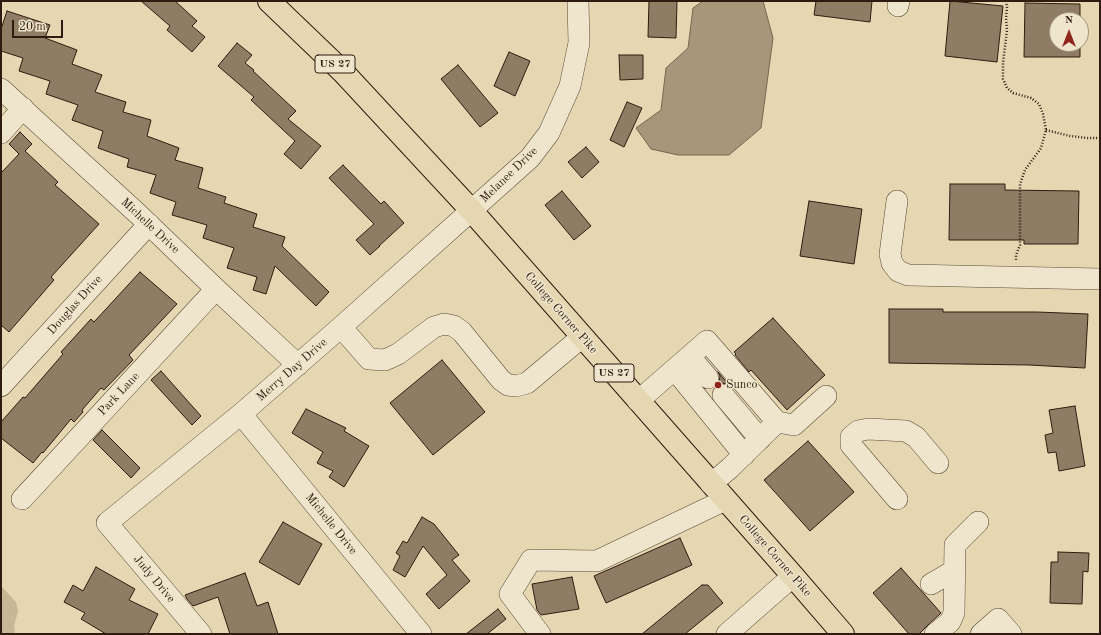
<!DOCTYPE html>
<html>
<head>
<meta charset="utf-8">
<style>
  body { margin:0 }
  #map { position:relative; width:1101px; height:635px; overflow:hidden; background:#e5d7b1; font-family:"Old Standard TT",serif }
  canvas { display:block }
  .frame { position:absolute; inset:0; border:2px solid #2f1c10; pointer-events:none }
  .north { position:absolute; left:1049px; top:12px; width:40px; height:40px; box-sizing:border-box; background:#eee5cc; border:1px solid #a29581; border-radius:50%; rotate:0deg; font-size:11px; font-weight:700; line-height:16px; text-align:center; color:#2f1c10 }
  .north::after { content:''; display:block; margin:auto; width:14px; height:18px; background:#8f2418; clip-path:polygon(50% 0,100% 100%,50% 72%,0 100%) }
  .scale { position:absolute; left:12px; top:20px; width:51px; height:18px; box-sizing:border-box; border:2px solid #2f1c10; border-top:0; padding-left:5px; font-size:12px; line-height:14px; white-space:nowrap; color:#2f1c10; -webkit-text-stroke:3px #eee5cc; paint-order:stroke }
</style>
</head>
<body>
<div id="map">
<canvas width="1101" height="635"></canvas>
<div class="frame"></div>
<div class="north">N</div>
<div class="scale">20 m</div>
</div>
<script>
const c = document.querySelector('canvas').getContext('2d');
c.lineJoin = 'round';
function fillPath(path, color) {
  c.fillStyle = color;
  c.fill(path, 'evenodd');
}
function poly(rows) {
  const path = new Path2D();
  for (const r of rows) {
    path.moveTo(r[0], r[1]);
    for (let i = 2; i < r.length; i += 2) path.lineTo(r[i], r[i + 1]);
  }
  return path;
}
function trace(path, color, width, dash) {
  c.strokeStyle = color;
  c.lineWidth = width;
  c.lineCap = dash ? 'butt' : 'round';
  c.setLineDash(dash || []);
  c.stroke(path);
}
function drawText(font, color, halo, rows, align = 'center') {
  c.font = font + ' "Old Standard TT",serif';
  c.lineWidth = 3;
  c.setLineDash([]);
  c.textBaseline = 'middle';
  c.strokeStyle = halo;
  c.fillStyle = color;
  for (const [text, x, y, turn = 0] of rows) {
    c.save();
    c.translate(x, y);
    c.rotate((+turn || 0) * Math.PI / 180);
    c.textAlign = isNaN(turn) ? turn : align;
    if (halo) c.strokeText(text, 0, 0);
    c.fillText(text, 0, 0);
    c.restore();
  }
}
const green = poly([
  [1,586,16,602,18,611,14,626,15,634,1,634]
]);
const water = poly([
  [703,1,763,1,773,38,761,128,729,155,678,155,651,149,636,128,661,110,666,68,688,48,693,8,703,1]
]);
const building = poly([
  [141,1,175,1,197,21,192,26,205,37,192,52,167,30,170,26,141,1],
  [649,1,677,1,676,38,648,37,649,1],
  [816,1,872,1,870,22,814,15,816,1],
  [950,1,1003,6,997,62,945,56,950,1],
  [1025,3,1080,4,1080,20,1057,20,1057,44,1080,44,1080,57,1024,57,1025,3],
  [7,11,50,25,45,38,77,50,72,64,102,75,95,92,126,102,123,112,151,120,147,136,179,148,175,160,203,168,198,188,226,197,224,203,257,214,253,227,285,237,282,246,329,292,316,306,275,266,266,294,253,290,257,277,227,268,234,248,203,238,207,225,172,215,176,202,150,193,156,175,127,167,129,159,98,148,103,131,72,120,78,105,46,94,50,81,19,71,23,58,1,51,1,29,7,11],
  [237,43,252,55,245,63,254,70,253,71,296,111,288,119,321,146,301,169,284,154,295,141,251,100,254,97,218,66,237,43],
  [509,52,530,61,515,96,494,86,509,52],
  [619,55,643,55,643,79,620,80,619,55],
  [458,65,498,113,480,127,441,79,458,65],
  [627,102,642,108,624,147,610,140,627,102],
  [20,132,32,144,25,151,58,182,55,185,99,224,51,277,54,280,9,332,1,325,1,173,19,154,9,144,20,132],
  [586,147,599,162,582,178,568,162,586,147],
  [343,165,381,204,384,201,404,223,379,246,380,246,370,255,356,240,374,224,329,178,343,165],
  [950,184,1005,184,1005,190,1079,191,1078,244,1024,244,1024,240,949,240,950,184],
  [562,191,591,226,574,240,545,205,562,191],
  [809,201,862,209,854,264,800,256,809,201],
  [140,272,177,304,129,355,133,360,104,390,101,388,82,410,83,412,74,422,71,419,43,453,42,452,33,463,1,438,1,422,23,397,25,398,63,354,61,352,91,319,94,322,140,272],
  [889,309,943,309,943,312,1037,312,1088,314,1085,368,1029,365,889,363,889,309],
  [773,318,825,375,787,410,751,370,749,372,735,355,736,354,734,352,773,318],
  [442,360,485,412,433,455,390,403,442,360],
  [161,371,201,416,192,425,151,380,161,371],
  [718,372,729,385,727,384,721,383,718,385,719,382,720,376,718,372],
  [1075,406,1085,466,1059,471,1056,452,1048,453,1045,435,1053,433,1049,410,1075,406],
  [306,409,346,428,344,431,369,446,344,487,329,477,333,471,317,463,323,452,292,433,306,409],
  [102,430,140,468,131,478,93,440,102,430],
  [808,441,854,492,810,531,764,480,808,441],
  [422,517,434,524,459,555,452,560,470,581,439,609,426,594,447,575,423,546,405,577,393,570,400,556,396,553,403,541,407,543,422,517],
  [283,522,322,544,299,585,259,562,283,522],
  [680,538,692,565,606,603,594,576,680,538],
  [1058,552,1089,553,1088,572,1083,571,1082,604,1050,603,1051,562,1058,562,1058,552],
  [96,567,135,589,129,600,158,614,148,634,106,634,81,619,85,613,64,602,73,585,83,591,96,567],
  [901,568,941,613,928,625,919,634,909,634,873,593,901,568],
  [245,573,257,606,268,602,278,634,230,634,218,597,193,606,187,599,185,595,245,573],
  [572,577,579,609,541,615,537,610,532,584,572,577],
  [702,585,708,585,723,603,685,634,642,634,702,585],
  [498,609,506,619,487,634,466,634,498,609]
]);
const path = poly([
  [1006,1,1007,7,1006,18,1007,30,1003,63,1003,79,1007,88,1013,93,1031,98,1039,104,1043,114,1046,130,1041,148,1025,170,1020,184,1020,245,1016,255,1016,260],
  [1046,130,1070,136,1087,138,1100,138]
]);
const minor = poly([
  [898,6,899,1],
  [1,89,138,214,216,289,298,365],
  [1,133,23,108],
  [897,201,890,254,892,263,898,271,908,275,1100,279],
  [341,327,369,359,385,360,398,354,434,327,444,324,454,326,462,332,501,380,508,385,516,386,527,383,582,337],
  [690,357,708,378],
  [675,370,744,455],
  [1,386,149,224],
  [723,395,760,439],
  [638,401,707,341,777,422,730,468,711,484],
  [241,414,421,634],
  [777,422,794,425,826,396],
  [22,499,216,289],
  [897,499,851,445,851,437,858,431,868,429,906,431,916,437,938,463],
  [931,584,955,570],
  [201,634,107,523,241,414,341,327,530,158,549,133,570,86,579,43,578,1],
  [540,634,510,594,531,560,597,561,725,500],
  [727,634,793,576],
  [935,634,950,622,954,613,955,545,978,522],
  [981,634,998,619,1011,634]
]);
const highway = poly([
  [269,1,343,72,471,210,793,576,843,634]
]);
const markers = [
  [718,385,4,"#8f2418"]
];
const shields = [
  [335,64,40],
  [614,373,40]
];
const shieldNames = [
  ["US 27",335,64],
  ["US 27",614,373]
];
const streetNames = [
  ["Melanee Drive",509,175,-44],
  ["Michelle Drive",150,226,43],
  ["Douglas Drive",75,305,-48],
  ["College Corner Pike",561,313,49],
  ["Merry Day Drive",292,370,-41],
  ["Park Lane",119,394,-47],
  ["Michelle Drive",331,524,51],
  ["College Corner Pike",775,556,49],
  ["Judy Drive",154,579,50]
];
const poiNames = [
  ["Sunco",726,385]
];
fillPath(green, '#c6b796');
fillPath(water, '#a7977a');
trace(water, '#776650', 1);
fillPath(building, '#8e7d64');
trace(building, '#2f1c10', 1);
trace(minor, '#5c4b38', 22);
trace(highway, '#2f1c10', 24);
trace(path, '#2f1c10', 2.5, [1, 2]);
trace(minor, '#eee5cc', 21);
trace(highway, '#e5d7b1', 22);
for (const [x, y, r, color] of markers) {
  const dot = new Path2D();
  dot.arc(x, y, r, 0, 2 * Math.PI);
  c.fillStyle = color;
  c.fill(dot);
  trace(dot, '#eee5cc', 1.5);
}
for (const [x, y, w] of shields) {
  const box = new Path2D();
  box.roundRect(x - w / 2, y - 9, w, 18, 3);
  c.fillStyle = '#eee5cc';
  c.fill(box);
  trace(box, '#2f1c10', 1);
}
drawText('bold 11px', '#2f1c10', null, shieldNames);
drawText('12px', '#2f1c10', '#eee5cc', streetNames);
drawText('12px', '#2f1c10', '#eee5cc', poiNames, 'left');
</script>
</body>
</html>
